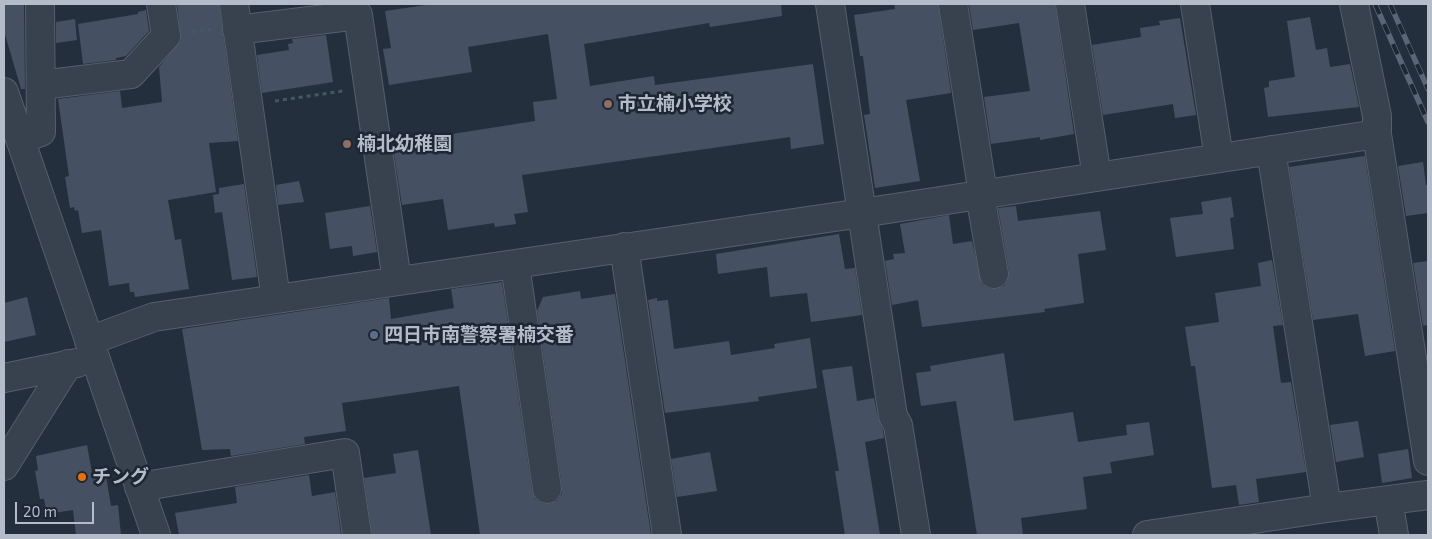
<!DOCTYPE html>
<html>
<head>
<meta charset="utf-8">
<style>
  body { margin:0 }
  #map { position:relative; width:1432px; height:539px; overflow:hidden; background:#242f3e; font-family:"Exo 2",sans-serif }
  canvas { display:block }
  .frame { position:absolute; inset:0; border:5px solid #b4bcc9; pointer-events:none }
  .scale { position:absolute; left:15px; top:502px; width:79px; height:22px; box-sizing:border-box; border:2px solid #b4bcc9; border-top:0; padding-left:6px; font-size:15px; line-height:18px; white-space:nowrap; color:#b4bcc9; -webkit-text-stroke:4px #1d2633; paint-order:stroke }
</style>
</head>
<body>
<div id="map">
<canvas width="1432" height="539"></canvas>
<div class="frame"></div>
<div class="scale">20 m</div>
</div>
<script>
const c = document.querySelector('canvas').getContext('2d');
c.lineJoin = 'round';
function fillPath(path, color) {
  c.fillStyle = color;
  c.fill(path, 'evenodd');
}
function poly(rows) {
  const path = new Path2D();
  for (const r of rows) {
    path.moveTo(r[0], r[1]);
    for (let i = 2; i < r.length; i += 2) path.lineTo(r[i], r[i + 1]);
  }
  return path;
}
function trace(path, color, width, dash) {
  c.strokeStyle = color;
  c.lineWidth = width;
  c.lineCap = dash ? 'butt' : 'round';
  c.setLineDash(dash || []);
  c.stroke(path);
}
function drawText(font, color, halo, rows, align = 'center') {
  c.font = font + ' "Exo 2","Noto Sans JP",sans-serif';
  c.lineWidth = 5;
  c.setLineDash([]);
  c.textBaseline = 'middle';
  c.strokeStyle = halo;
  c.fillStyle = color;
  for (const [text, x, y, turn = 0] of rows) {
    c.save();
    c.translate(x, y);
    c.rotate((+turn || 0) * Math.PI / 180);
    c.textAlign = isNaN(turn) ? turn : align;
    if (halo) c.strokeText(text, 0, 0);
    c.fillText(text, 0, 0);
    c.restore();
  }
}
const building = poly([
  [4,4,24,4,25,89,21,89,4,31],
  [177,4,219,4,238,141,209,143,216,192,168,200,175,240,181,239,189,289,135,297,134,292,130,292,129,283,109,286,101,230,82,233,78,210,75,211,74,207,70,208,65,177,69,176,58,99,120,91,122,108,162,102,159,67,181,40],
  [433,4,781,4,782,16,710,27,709,23,584,44,590,86,654,76,655,85,813,64,824,144,791,149,790,137,522,175,528,212,514,214,516,224,495,227,494,223,448,230,443,199,402,205,393,148,434,141,433,137,535,121,533,102,557,99,548,34,468,47,472,72,389,85,383,49,391,48,385,11],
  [894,4,938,4,951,93,906,100,920,181,875,188,864,115,870,114,863,56,860,56,854,15,895,9],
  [969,4,1055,4,1074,134,1040,140,1040,137,991,144,984,97,1030,91,1019,23,973,30],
  [146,10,149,31,126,56,116,58,116,60,83,64,78,24,138,14,138,12],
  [1310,17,1316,50,1327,48,1330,67,1350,64,1359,107,1268,117,1264,88,1269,87,1269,81,1295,77,1287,21],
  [1180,18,1196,115,1175,118,1173,104,1103,115,1092,45,1141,37,1140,28,1160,25,1159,21],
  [75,19,77,40,56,43,56,22],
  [326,35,333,82,262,93,257,55,289,50,288,44,293,43,292,39],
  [1365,156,1395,351,1365,356,1358,314,1313,320,1289,167],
  [1423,162,1426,185,1428,185,1428,213,1406,216,1398,166],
  [299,181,304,202,278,205,276,185],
  [244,184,257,277,232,280,222,212,215,213,213,195,219,194,219,188],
  [1231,197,1234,217,1230,218,1234,249,1176,257,1170,218,1203,214,1201,202],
  [370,206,377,252,353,256,352,246,330,249,325,213],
  [1016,206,1018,221,1100,211,1106,250,1078,254,1084,303,1044,309,1045,312,922,327,918,300,892,305,885,261,894,259,893,254,905,253,900,224,949,215,953,244,972,241,982,284,988,288,996,289,1004,286,1008,280,1009,272,998,208],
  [839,234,845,269,855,268,862,315,811,322,807,293,770,297,767,267,718,274,716,254],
  [1272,260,1283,325,1273,326,1281,383,1291,382,1306,472,1256,479,1259,502,1239,505,1236,485,1212,488,1195,366,1191,366,1185,327,1219,322,1215,293,1261,286,1258,263],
  [1428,261,1428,325,1423,326,1413,263],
  [502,282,532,491,535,499,541,503,549,504,557,501,562,494,562,487,537,311,543,297,580,291,581,299,615,294,651,535,480,535,459,386,342,403,346,431,304,437,305,444,231,456,230,449,202,450,182,329,389,298,391,319,454,308,451,289],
  [27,297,36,335,4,342,4,303],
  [657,298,657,301,668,300,674,349,729,341,731,355,775,348,774,344,810,338,817,388,758,397,759,401,665,413,648,300],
  [1004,353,1014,421,1073,412,1078,442,1127,435,1126,425,1149,422,1154,455,1110,462,1112,473,1083,477,1087,509,1021,518,1023,535,977,535,956,401,921,406,916,373,931,371,930,366],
  [852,366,857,401,874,398,878,418,883,430,884,438,865,442,880,535,845,535,835,471,839,471,822,370],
  [1358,421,1364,457,1336,462,1330,425],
  [87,445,93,478,106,476,111,506,118,505,121,535,76,535,73,510,47,514,44,499,40,499,35,471,38,470,36,456],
  [1408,449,1412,478,1382,483,1378,454],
  [418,450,431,535,372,535,364,478,396,473,393,454],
  [710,452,717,491,677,497,671,459],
  [309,475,312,496,335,492,341,535,179,535,175,513,237,503,235,487]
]);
const path = poly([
  [192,32,211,29],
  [275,101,343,91]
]);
const minor = poly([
  [234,4,276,299],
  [830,4,893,416,898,425,916,535],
  [953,4,983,194],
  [1070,4,1097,177],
  [1195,4,1219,158],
  [1354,4,1377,116,1377,134,1428,461],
  [237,30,358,15,397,281],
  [41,85,131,74,166,36,161,4],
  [4,92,156,535],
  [20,139,41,132,40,4],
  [1271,150,1327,508],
  [980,195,994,274],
  [624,247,667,535],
  [515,264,547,489],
  [89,341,154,317,862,213,1377,134],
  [4,378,77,363],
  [4,466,68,364],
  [139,487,345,453,357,535],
  [1388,500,1394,535],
  [1147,535,1327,508,1428,495]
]);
const rail = poly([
  [1375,4,1428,122],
  [1390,4,1428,89]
]);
const markers = [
  [608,104,5,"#8d6e63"],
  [347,144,5,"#8d6e63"],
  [374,335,5,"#5c6f8a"],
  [82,477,5,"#e8710a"]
];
const poiNames = [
  ["市立楠小学校",618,104],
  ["楠北幼稚園",357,144],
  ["四日市南警察署楠交番",384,335],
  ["チング",92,477]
];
fillPath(building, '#455162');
trace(minor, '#565f6c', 30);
trace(path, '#44595c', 3, [4, 4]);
trace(minor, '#38414e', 28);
trace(rail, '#5a6575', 5.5);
trace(rail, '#1d2633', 4, [11]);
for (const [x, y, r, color] of markers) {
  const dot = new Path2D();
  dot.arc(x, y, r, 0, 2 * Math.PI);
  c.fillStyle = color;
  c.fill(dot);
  trace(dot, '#1d2633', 2);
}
drawText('bold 19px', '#b4bcc9', '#1d2633', poiNames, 'left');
</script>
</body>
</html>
